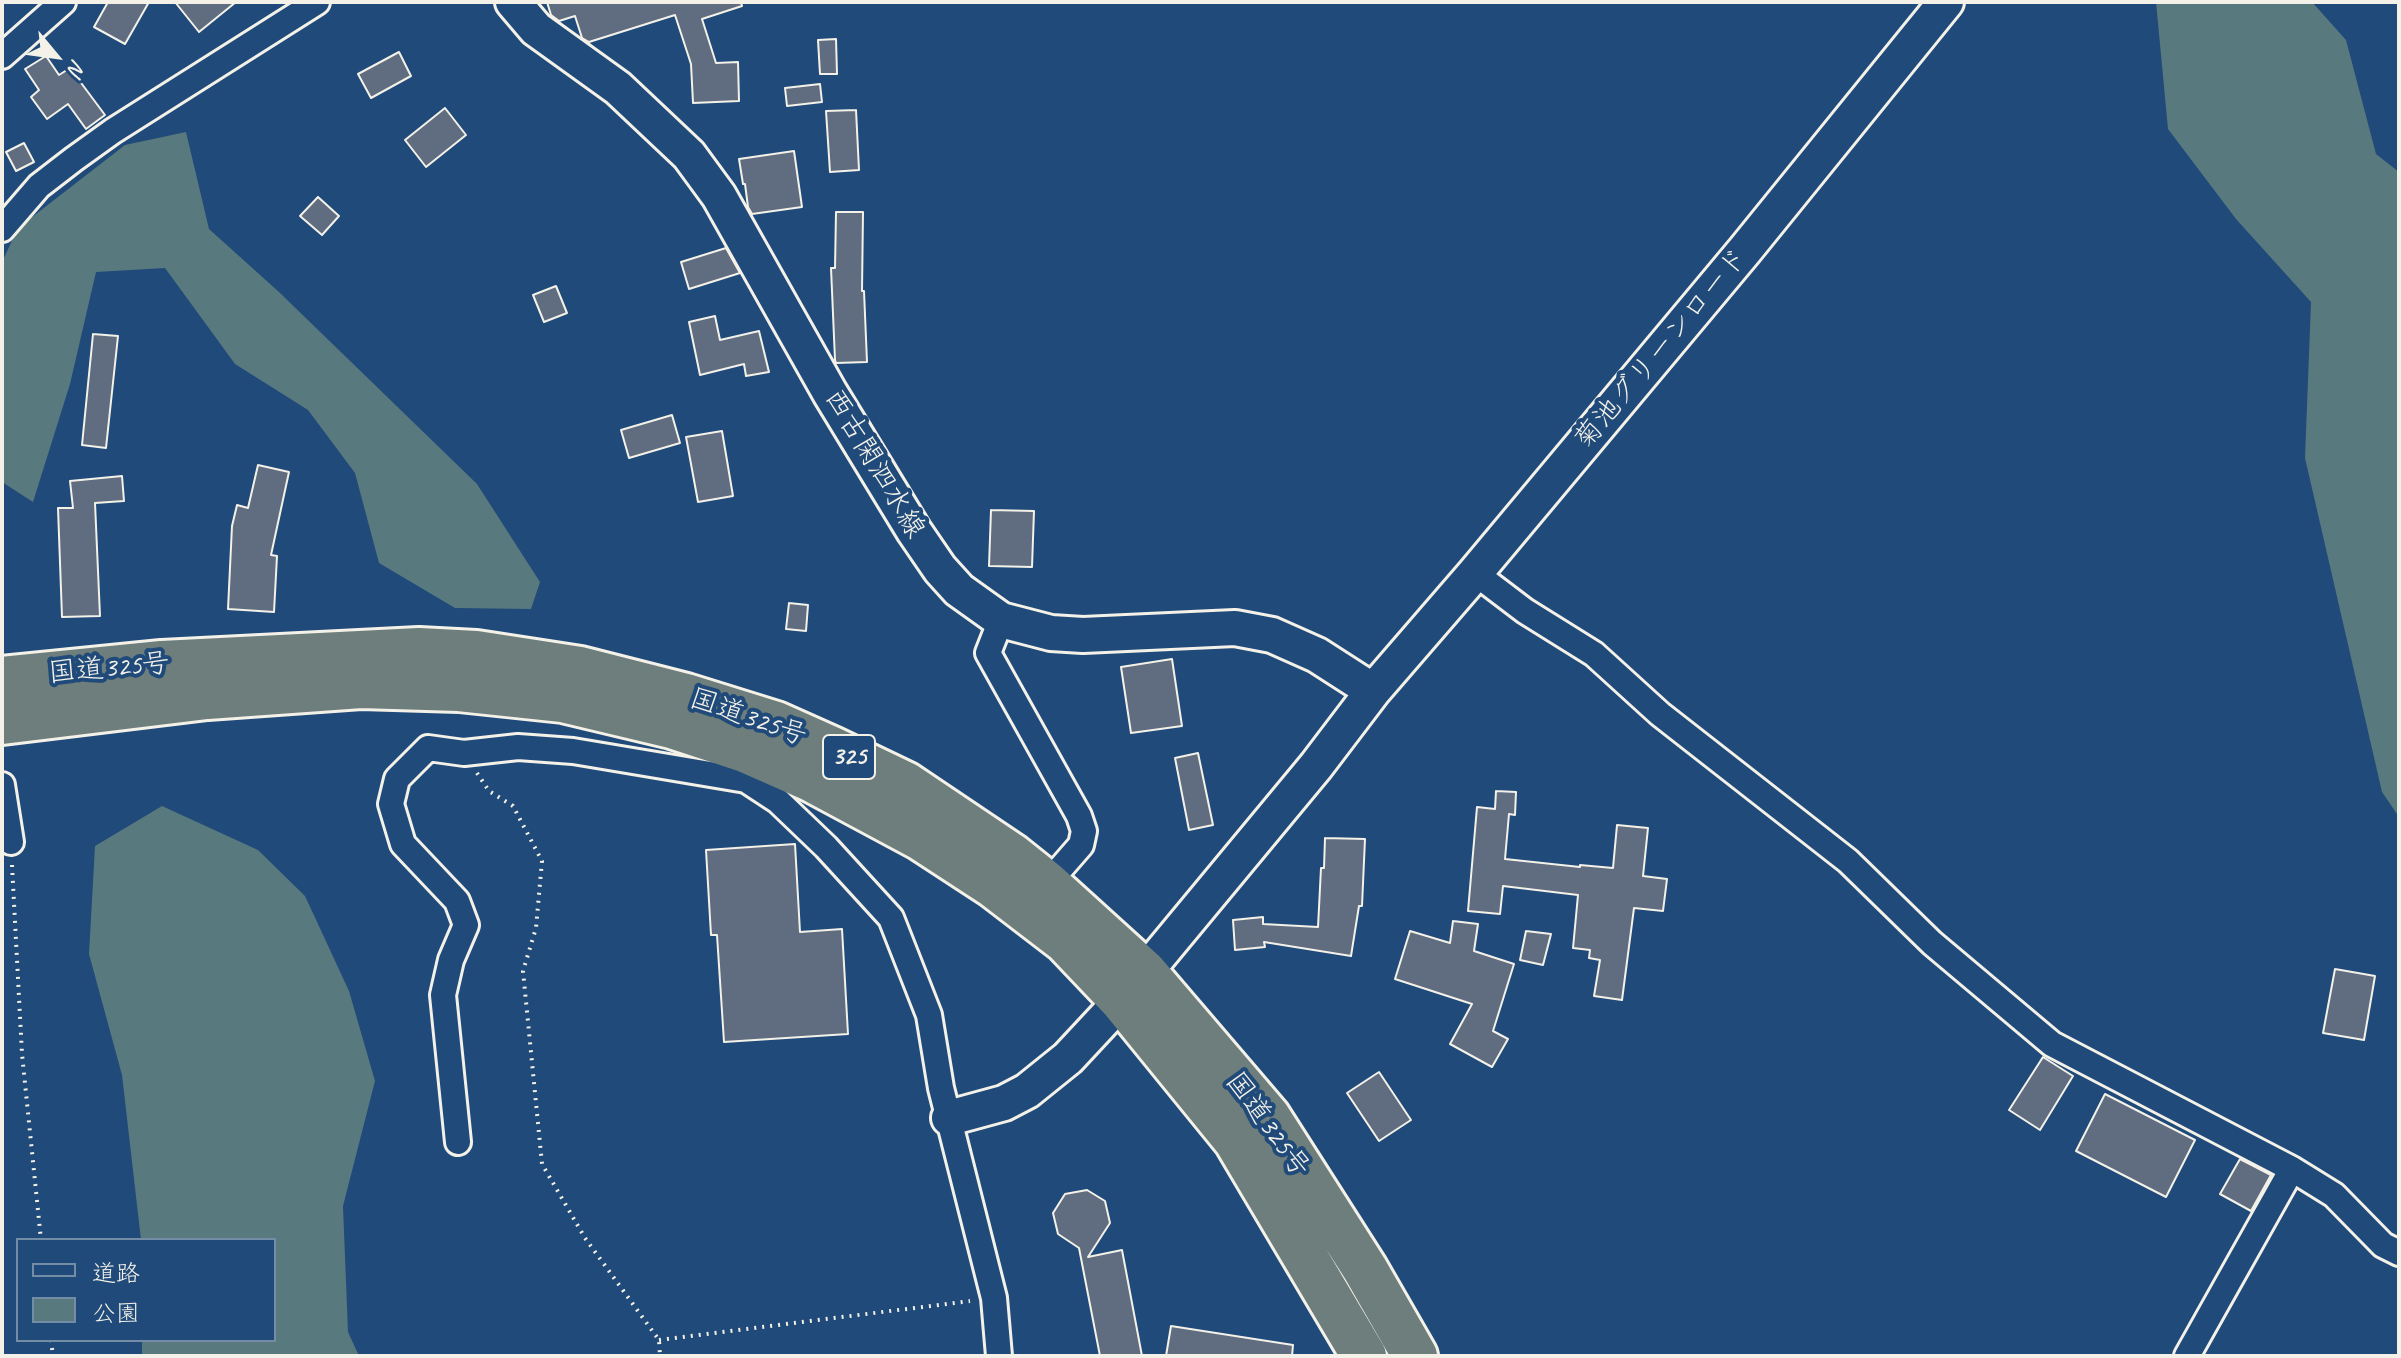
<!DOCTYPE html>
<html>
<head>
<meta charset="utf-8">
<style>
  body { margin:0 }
  #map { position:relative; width:2401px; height:1358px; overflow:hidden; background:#1f4a7a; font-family:Caveat,"Klee One",sans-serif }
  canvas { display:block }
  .frame { position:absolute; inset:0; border:4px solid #f4f1e8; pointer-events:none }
  .legend { position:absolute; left:16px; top:1238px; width:260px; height:104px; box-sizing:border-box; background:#1f4a7a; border:2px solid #748da6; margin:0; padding:10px 14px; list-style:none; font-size:24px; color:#f4f1e8 }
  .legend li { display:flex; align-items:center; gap:16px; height:40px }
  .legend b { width:40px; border:2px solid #748da6 }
  .north { position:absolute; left:16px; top:16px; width:80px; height:80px; -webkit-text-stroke:6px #1f4a7a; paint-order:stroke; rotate:119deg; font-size:22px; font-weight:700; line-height:32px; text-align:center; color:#f4f1e8 }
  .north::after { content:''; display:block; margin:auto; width:28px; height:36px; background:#f4f1e8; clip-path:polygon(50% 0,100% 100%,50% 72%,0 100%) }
</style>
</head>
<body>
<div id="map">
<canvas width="2401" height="1358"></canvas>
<div class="frame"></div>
<ul class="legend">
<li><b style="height:10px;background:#1f4a7a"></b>道路</li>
<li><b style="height:22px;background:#58797e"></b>公園</li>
</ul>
<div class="north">N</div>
</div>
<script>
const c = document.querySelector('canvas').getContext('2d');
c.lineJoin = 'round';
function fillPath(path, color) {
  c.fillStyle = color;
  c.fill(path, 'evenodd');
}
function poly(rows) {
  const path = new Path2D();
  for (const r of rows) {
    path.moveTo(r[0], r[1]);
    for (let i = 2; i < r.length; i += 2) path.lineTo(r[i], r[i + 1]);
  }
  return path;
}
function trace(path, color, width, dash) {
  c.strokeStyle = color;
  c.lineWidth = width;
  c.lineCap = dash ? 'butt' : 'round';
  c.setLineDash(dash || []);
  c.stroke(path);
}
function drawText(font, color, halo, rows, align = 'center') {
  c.font = font + ' Caveat,"Klee One",sans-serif';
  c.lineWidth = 8;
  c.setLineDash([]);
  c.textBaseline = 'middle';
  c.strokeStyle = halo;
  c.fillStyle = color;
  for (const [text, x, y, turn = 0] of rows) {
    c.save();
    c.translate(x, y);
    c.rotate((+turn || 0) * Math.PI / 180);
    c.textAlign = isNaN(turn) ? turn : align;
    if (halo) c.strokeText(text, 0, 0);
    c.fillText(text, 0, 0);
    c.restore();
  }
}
const green = poly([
  [2156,2,2312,2,2346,40,2376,154,2399,172,2399,817,2382,792,2305,458,2311,302,2236,219,2168,129],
  [186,132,209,229,279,292,477,484,540,582,531,609,455,608,379,563,355,473,308,410,235,364,165,268,96,272,70,384,33,502,2,482,2,262,18,228,125,145],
  [162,806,258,850,305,896,349,991,375,1081,343,1206,348,1332,359,1356,142,1356,142,1340,274,1340,274,1240,141,1240,122,1075,89,954,95,846]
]);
const building = poly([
  [108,2,149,2,125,44,94,27,108,2],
  [175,2,236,2,199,32,175,2],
  [547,2,741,2,742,6,702,19,716,63,738,62,739,101,693,103,691,64,675,15,589,42,582,38,575,16,559,21,551,15,547,2],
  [836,39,837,74,820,74,818,40,836,39],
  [399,52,411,76,371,98,358,74,399,52],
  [46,56,59,75,70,68,105,115,86,129,68,104,47,119,31,97,39,90,25,69,46,56],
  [820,84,822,102,787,106,785,88,820,84],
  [445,108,466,135,426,167,405,140,445,108],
  [856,110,859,170,830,172,826,111,856,110],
  [24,143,34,162,16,171,6,152,24,143],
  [794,151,802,207,752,214,748,207,745,184,743,184,739,159,794,151],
  [318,197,339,216,322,235,300,216,318,197],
  [836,212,863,212,862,291,864,291,867,362,836,363,835,360,831,268,835,268,836,212],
  [726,248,740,273,689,289,681,262,726,248],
  [556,286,567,313,544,322,533,295,556,286],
  [715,316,720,340,759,331,769,372,746,376,744,364,700,375,689,322,715,316],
  [93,334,118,336,106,448,82,445,93,334],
  [672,415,680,443,629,458,621,430,672,415],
  [722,431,733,496,698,502,686,437,722,431],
  [258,465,289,472,271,555,277,556,274,612,228,609,232,526,237,505,248,508,258,465],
  [122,476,124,501,95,503,100,616,62,617,58,508,73,508,70,481,122,476],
  [991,510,1034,511,1032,567,989,566,991,510],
  [789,603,808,605,806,631,786,629,789,603],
  [1172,659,1182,726,1131,733,1121,667,1172,659],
  [1198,753,1213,825,1189,830,1175,758,1198,753],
  [1496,791,1516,792,1515,815,1509,814,1505,859,1580,867,1580,865,1613,868,1617,825,1648,828,1643,876,1667,879,1663,911,1634,908,1622,1000,1594,996,1600,960,1589,958,1590,950,1573,948,1578,895,1503,886,1500,914,1468,911,1477,807,1495,809,1496,791],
  [1325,838,1365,839,1362,906,1359,906,1351,956,1264,942,1265,947,1235,950,1233,920,1263,917,1263,924,1318,927,1321,868,1324,868,1325,838],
  [795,844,800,932,842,929,848,1034,724,1042,717,935,711,935,706,850,795,844],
  [1453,921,1478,924,1474,951,1514,964,1493,1031,1508,1039,1492,1067,1450,1044,1472,1004,1395,979,1410,931,1450,943,1453,921],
  [1526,931,1551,934,1543,965,1520,960,1526,931],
  [2335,969,2375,976,2364,1040,2323,1033,2335,969],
  [2043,1057,2073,1076,2040,1130,2009,1110,2043,1057],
  [1379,1072,1411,1120,1379,1141,1347,1093,1379,1072],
  [2105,1094,2195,1140,2166,1197,2076,1151,2105,1094],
  [2240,1159,2271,1175,2251,1211,2220,1194,2240,1159],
  [1087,1190,1105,1201,1110,1223,1088,1257,1122,1250,1142,1356,1100,1356,1079,1248,1058,1234,1053,1213,1065,1194,1087,1190],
  [1171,1326,1293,1345,1292,1356,1166,1356,1171,1326]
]);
const path = poly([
  [477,773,489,791,513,806,542,861,536,928,523,971,542,1164,585,1238,659,1340,660,1356],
  [12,865,22,1054,41,1240],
  [51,1340,53,1356],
  [659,1340,970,1301]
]);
const street = poly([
  [2,56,63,2],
  [2,229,39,186,74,159,113,131,317,2],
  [1475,573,1525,611,1594,654,1660,714,1848,861,1932,943,2052,1044,2292,1169,2334,1195,2383,1245,2399,1253],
  [1001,620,988,653,1079,816,1084,831,1081,845,1047,884],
  [2,785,11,842],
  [458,1142,443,995,451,960,466,925,457,901,403,844,391,804,397,779,428,748,464,753,518,747,573,751,746,780,778,801,826,847,891,918,929,1015,941,1088,994,1298,999,1356],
  [2187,1356,2292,1169]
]);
const secondary = poly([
  [513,2,536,29,618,88,689,155,719,196,830,393,914,531,940,569,959,590,1001,620,1051,633,1083,635,1235,628,1272,635,1317,655,1373,691],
  [949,1118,1004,1103,1027,1091,1068,1058,1122,1000,1316,766,1373,691,1475,573,1745,250,1946,2]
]);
const highway = poly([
  [2,679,162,663,419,650,476,653,580,669,686,696,776,724,832,749,905,784,1012,856,1047,884,1144,972,1268,1117,1365,1269,1415,1356],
  [2,722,207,697,361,686,459,689,563,700,672,726,745,750,811,779,921,838,993,885,1066,941,1122,1000,1236,1140,1364,1356]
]);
const shields = [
  [849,757,52]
];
const shieldNames = [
  ["325",849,757]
];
const streetNames = [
  ["菊池グリーンロード",1662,349,-50],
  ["西古閑泗水線",874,464,59],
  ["国道325号",109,669,-5],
  ["国道325号",748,718,19],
  ["国道325号",1267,1125,54]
];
fillPath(green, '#58797e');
fillPath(building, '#606d80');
trace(building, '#f4f1e8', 2);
trace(street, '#f4f1e8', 30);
trace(secondary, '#f4f1e8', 40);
trace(highway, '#f4f1e8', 50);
trace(path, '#f4f1e8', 4, [2, 6]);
trace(street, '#1f4a7a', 24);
trace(secondary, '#1f4a7a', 34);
trace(highway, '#6d7e7c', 44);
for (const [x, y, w] of shields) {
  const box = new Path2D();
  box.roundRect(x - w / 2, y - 22, w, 44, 6);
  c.fillStyle = '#1f4a7a';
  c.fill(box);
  trace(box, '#f4f1e8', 2);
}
drawText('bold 26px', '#f4f1e8', null, shieldNames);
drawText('28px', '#f4f1e8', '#1f4a7a', streetNames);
</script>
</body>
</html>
